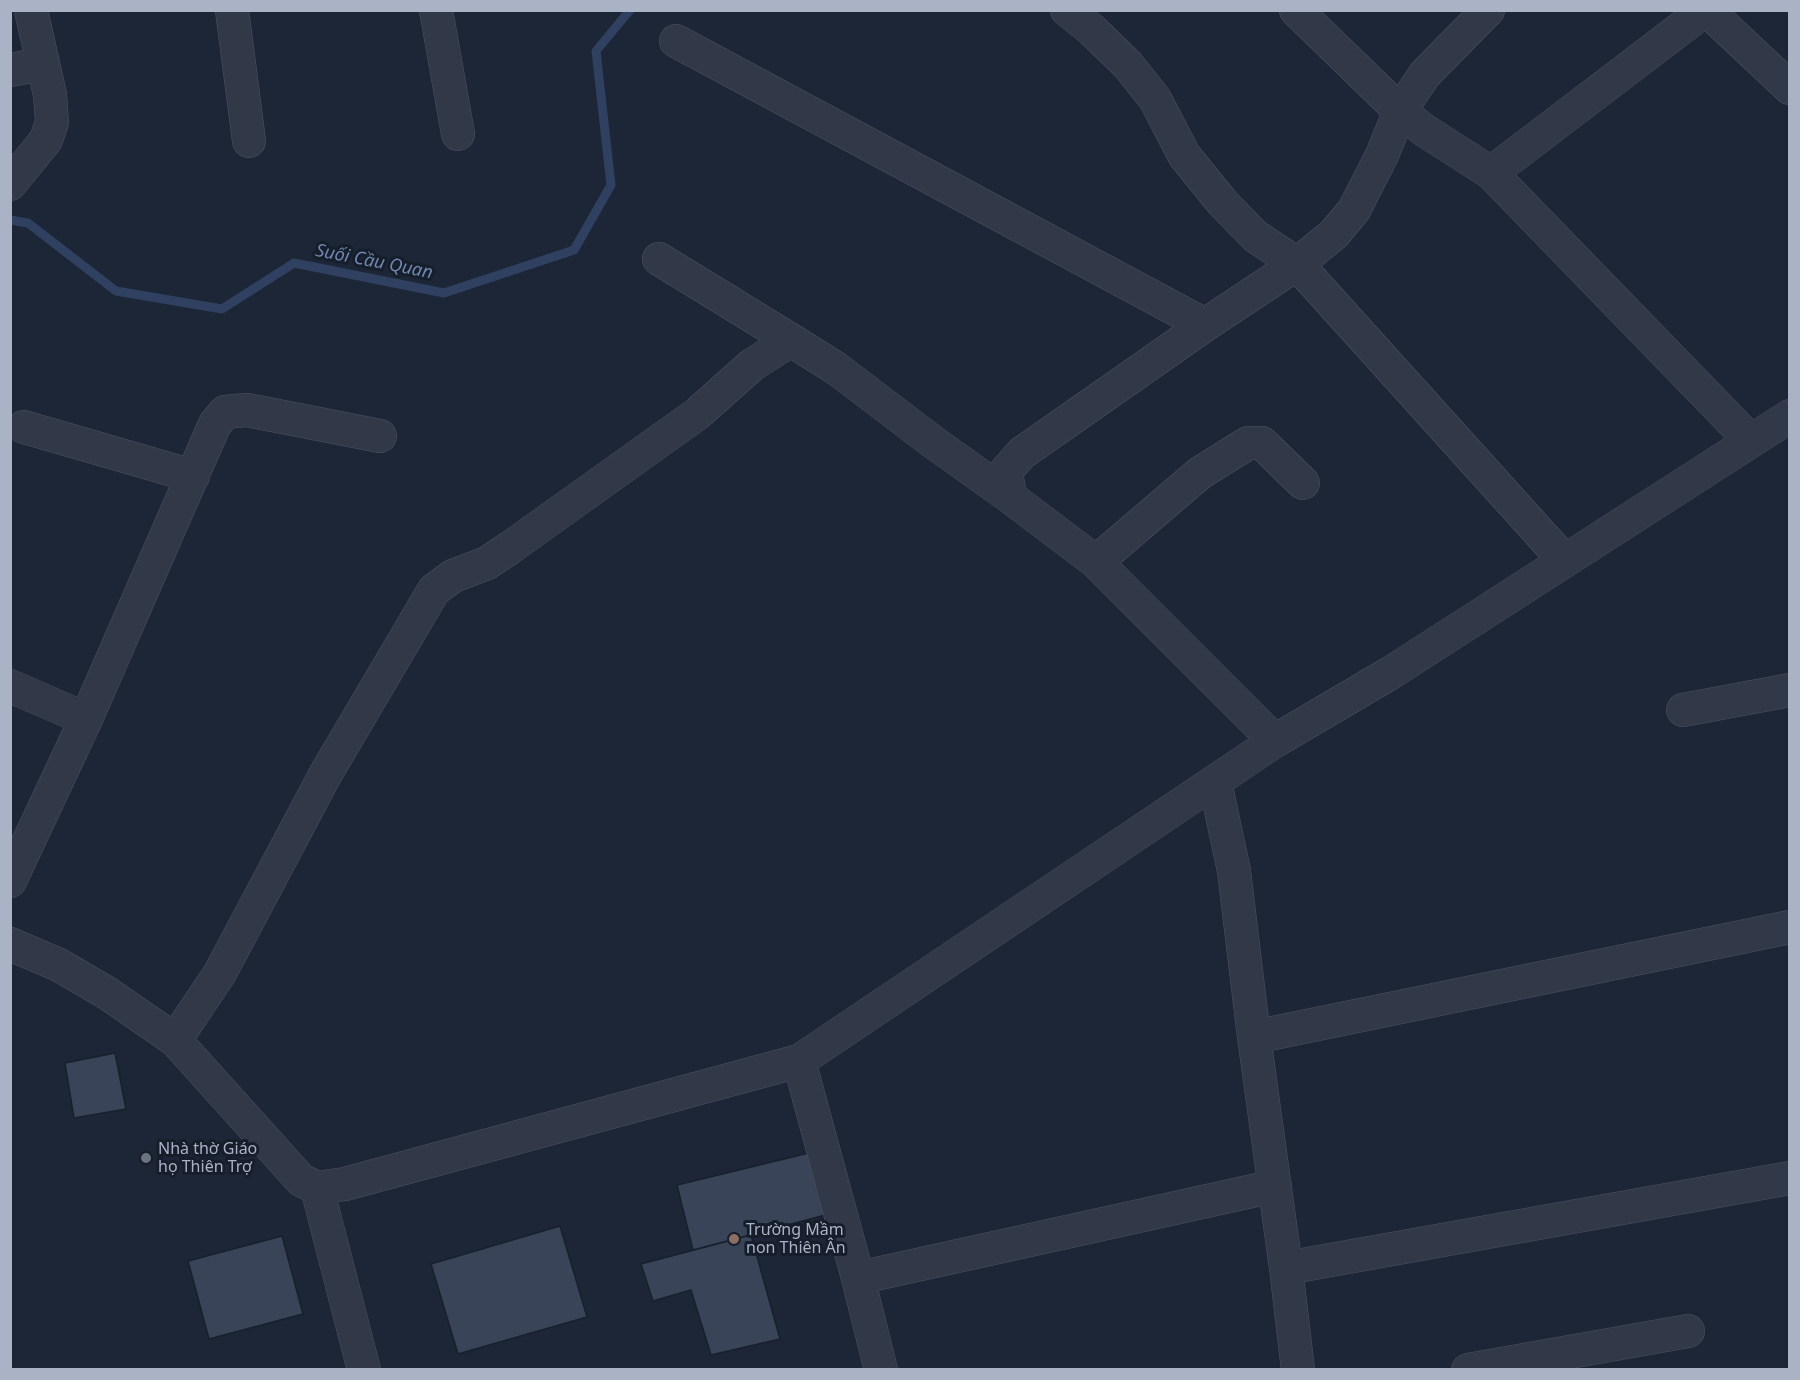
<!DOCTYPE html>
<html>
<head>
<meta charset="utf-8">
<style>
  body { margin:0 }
  #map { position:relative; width:1800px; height:1380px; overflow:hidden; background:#1d2637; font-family:"Noto Sans",sans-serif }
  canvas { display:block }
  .frame { position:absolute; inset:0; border:12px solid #aab3c5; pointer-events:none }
</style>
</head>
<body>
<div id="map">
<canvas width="1800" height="1380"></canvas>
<div class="frame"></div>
</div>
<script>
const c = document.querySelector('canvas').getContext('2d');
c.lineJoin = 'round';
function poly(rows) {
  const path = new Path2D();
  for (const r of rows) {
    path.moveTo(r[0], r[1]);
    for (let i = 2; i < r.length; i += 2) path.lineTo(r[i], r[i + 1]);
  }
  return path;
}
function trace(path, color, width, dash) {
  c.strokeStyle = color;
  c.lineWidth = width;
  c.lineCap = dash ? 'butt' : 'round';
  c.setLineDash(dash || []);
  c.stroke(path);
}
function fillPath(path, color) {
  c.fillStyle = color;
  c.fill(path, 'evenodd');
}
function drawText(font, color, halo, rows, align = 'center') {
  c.font = font + ' "Noto Sans",sans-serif';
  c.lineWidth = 6;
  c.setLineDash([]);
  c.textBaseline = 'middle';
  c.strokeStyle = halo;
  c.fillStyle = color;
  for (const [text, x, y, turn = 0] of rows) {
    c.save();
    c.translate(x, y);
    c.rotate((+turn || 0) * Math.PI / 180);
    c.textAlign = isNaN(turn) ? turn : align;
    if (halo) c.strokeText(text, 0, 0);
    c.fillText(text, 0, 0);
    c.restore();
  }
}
const stream = poly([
  [10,220,28,223,116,291,222,309,294,263,444,293,574,250,611,185,596,51,630,10]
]);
const building = poly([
  [115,1053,126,1109,74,1118,65,1063,115,1053],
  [813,1152,829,1214,693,1250,677,1185,813,1152],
  [560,1226,587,1317,458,1354,431,1264,560,1226],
  [751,1235,780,1339,711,1355,691,1290,653,1301,641,1264,751,1235],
  [282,1236,303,1314,209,1339,188,1261,282,1236]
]);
const minor = poly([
  [232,10,249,141],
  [436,10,458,134],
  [1067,10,1092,30,1128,65,1155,99,1184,155,1222,202,1255,236,1297,264,1565,561],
  [1296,10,1400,111,1424,130,1491,173,1751,441],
  [1707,10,1790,88],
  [676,41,1205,325],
  [10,70,42,64],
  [1491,173,1705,10],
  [10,184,46,140,52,122,50,95,31,10],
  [659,259,791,340],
  [24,427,193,476],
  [1096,562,1200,473,1248,443,1262,443,1303,483],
  [10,686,86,719],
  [1683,710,1790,690],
  [1275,741,1096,562,1010,497,1006,471,1022,453,1205,325,1297,264,1334,234,1354,210,1382,155,1400,111,1425,74,1488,10],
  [1215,782,1234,871,1254,1037,1286,1268,1298,1370],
  [10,881,86,719,215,424,225,412,247,410,380,436],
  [10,944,59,965,107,993,175,1040,301,1180,317,1188,345,1184,799,1061,1275,741,1392,672,1790,416],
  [1254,1037,1790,927],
  [175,1040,220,973,325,775,434,590,453,576,487,563,511,547,697,414,752,365,791,340,837,369,933,442,1010,497],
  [799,1061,858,1278,881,1370],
  [317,1188,364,1370],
  [1286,1268,1790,1178],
  [858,1278,1275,1186],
  [1468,1370,1688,1331]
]);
const markers = [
  [146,1158,6,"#6b7280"],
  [734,1239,6,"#8d6e63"]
];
const poiNames = [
  ["Nhà thờ Giáo",158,1149],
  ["họ Thiên Trợ",158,1167],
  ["Trường Mầm",746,1230],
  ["non Thiên Ân",746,1248]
];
const waterNames = [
  ["Suối Cầu Quan",374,262,11]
];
trace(stream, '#2f4060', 9);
fillPath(building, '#394458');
trace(building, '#18202d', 1.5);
trace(minor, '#4b5362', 34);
trace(minor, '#313847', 33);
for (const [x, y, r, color] of markers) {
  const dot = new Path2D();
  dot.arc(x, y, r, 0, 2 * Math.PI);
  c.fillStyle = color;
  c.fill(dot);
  trace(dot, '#161e2b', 2);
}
drawText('16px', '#aab3c5', '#161e2b', poiNames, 'left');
drawText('italic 18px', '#6f87b0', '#161e2b', waterNames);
</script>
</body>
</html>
